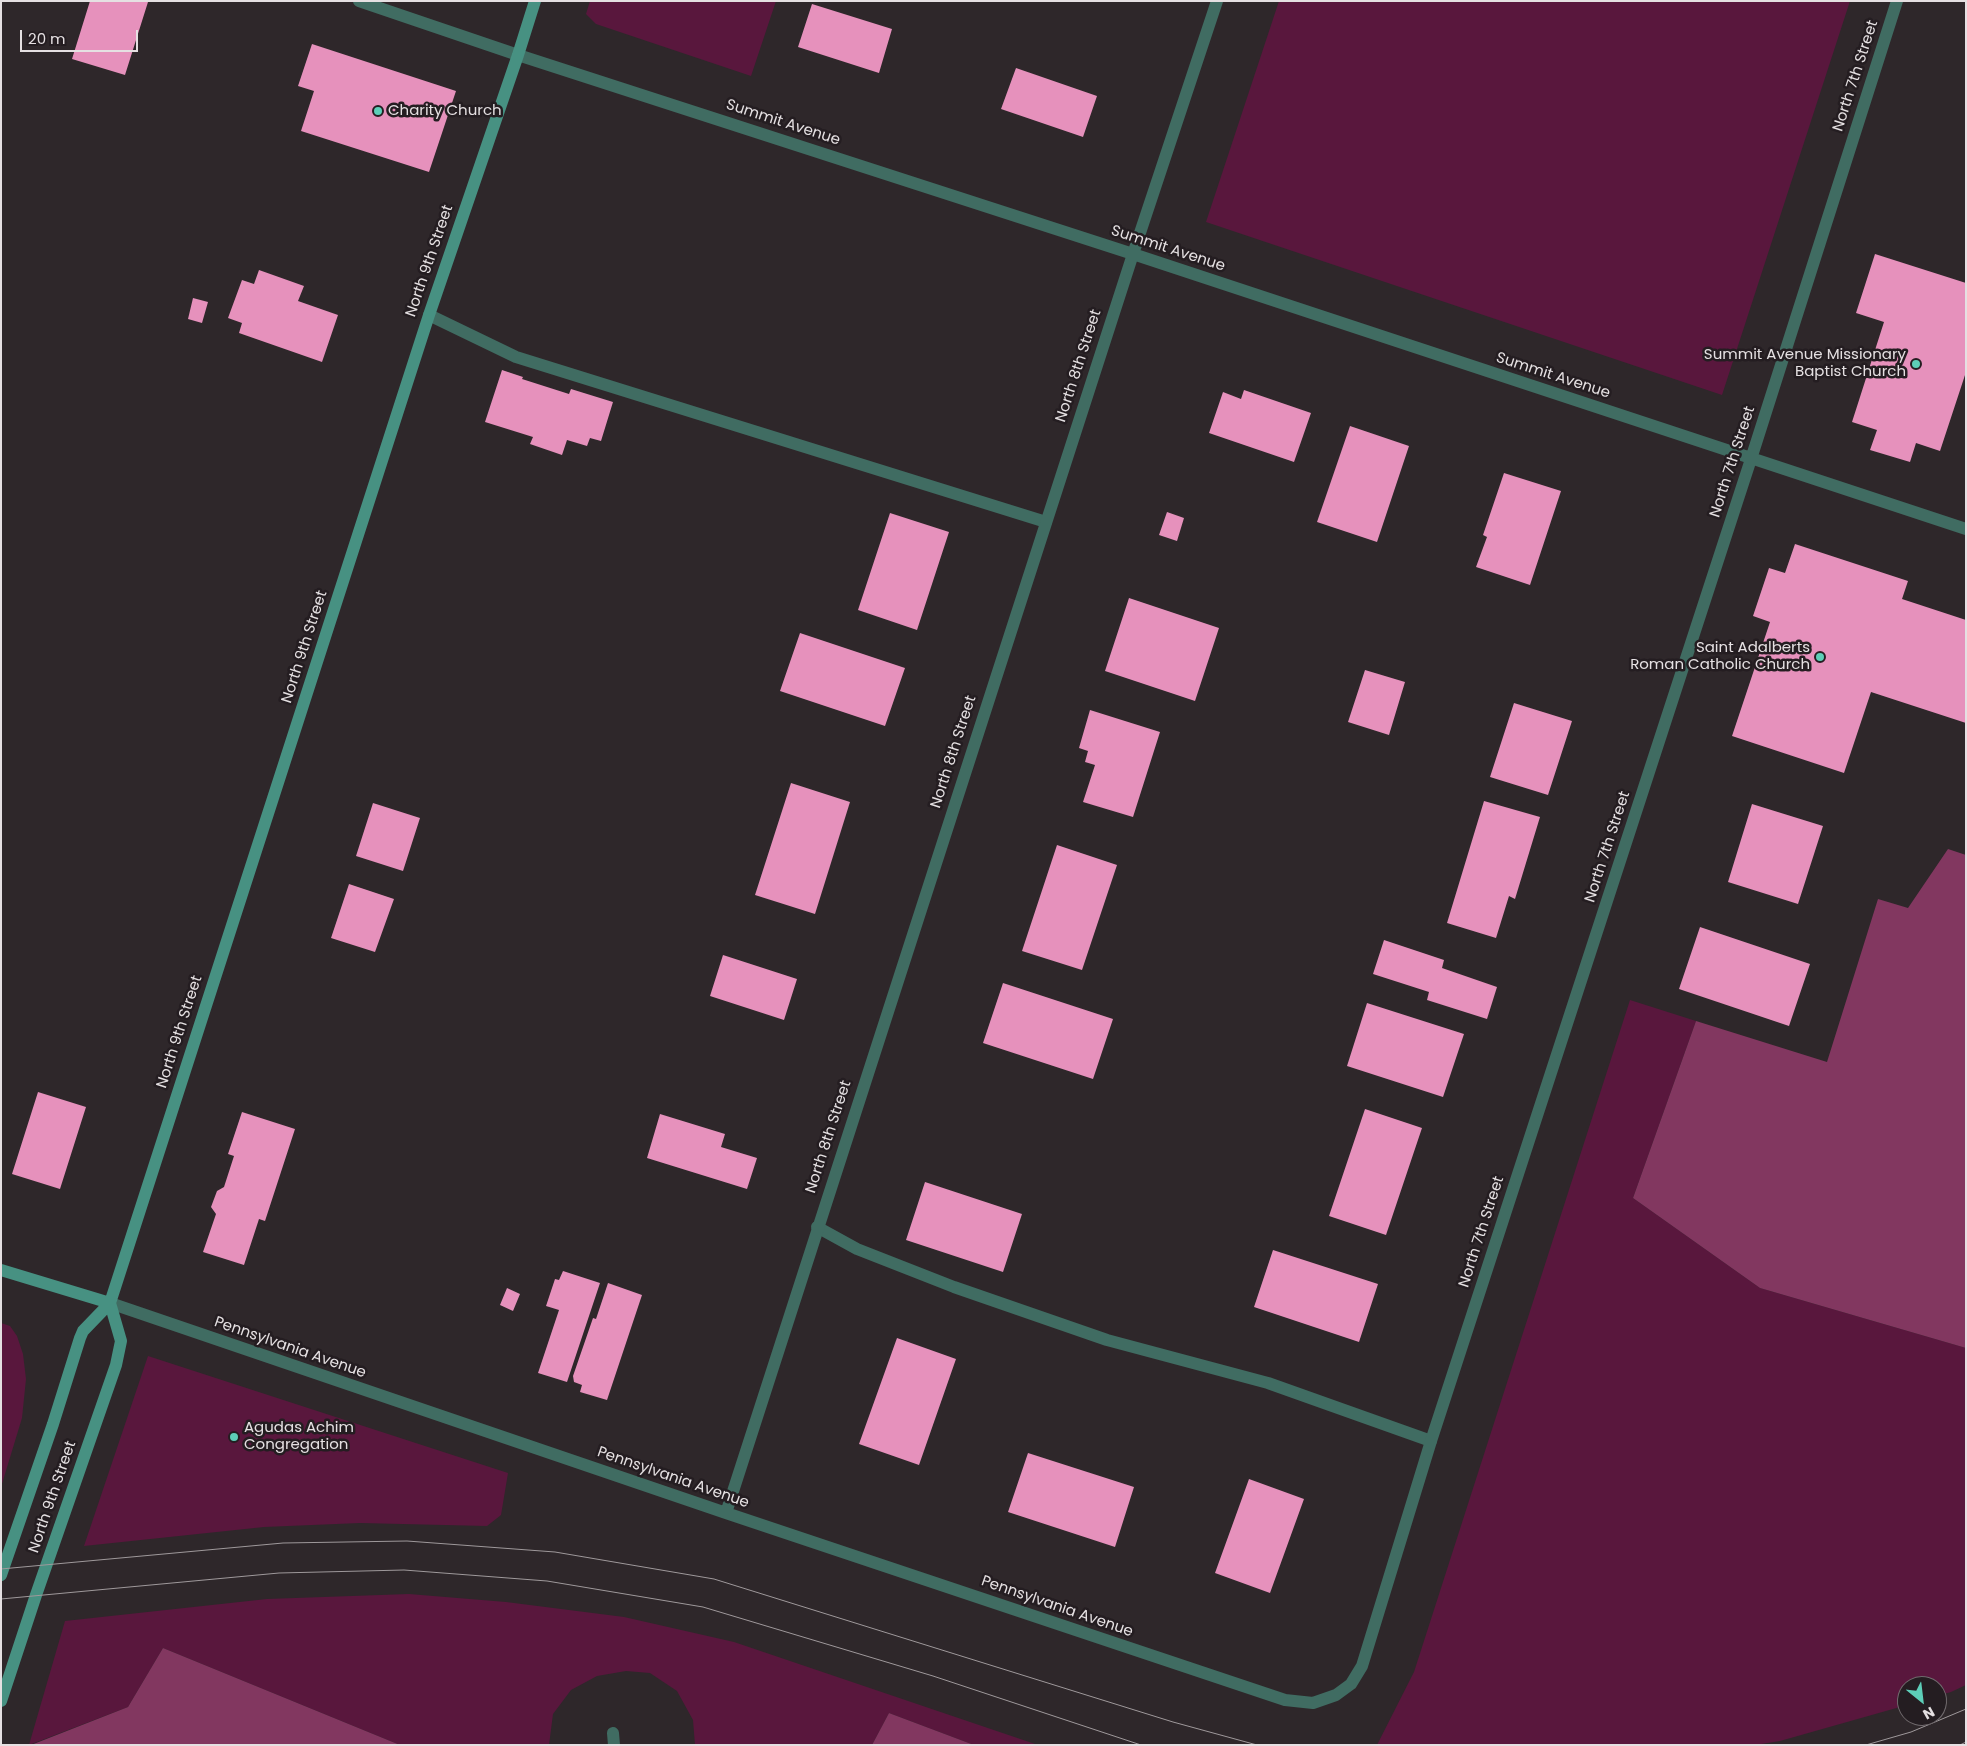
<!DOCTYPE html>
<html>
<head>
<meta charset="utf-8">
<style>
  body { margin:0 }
  #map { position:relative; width:1967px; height:1746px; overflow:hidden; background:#2e272a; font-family:Poppins,sans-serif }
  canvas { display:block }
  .frame { position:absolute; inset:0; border:2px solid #e5e0e2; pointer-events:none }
  .north { position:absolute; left:1897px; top:1676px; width:50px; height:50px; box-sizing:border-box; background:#241d21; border:1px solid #716b6e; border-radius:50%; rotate:151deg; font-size:14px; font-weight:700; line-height:20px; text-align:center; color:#e5e0e2 }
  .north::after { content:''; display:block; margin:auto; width:18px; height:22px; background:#5dceb8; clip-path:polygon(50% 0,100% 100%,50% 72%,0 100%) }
  .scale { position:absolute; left:20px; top:30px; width:118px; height:22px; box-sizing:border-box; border:2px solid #e5e0e2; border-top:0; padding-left:6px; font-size:15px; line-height:18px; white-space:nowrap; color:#e5e0e2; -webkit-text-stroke:4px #241d21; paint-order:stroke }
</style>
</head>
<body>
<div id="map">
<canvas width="1967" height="1746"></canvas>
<div class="frame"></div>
<div class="north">N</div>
<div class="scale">20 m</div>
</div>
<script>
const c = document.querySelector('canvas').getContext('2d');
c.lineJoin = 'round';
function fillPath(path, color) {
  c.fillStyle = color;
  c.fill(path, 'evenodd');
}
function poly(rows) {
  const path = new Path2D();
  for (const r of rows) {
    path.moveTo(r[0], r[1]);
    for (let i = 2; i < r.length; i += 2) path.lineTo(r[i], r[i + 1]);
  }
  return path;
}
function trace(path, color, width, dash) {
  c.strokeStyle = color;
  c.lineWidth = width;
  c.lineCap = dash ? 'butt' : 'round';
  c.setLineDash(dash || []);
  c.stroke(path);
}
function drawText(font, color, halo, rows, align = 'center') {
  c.font = font + ' Poppins,sans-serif';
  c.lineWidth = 5;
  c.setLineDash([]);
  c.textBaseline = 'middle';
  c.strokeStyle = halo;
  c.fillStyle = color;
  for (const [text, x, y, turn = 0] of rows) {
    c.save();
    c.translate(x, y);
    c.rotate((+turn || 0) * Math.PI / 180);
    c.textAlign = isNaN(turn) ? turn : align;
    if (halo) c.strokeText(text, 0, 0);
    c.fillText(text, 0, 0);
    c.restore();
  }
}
const green = poly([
  [590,1,776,1,751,76,596,24,586,14],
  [1279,1,1850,1,1722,395,1206,222],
  [1630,1000,1696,1021,1633,1198,1760,1288,1966,1348,1966,1685,1951,1692,1937,1696,1937,1686,1907,1686,1907,1705,1780,1741,1755,1745,1377,1745,1414,1672],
  [1,1323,10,1326,17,1336,23,1354,26,1379,22,1418,1,1487],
  [148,1356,508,1473,501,1515,487,1526,360,1523,264,1527,84,1546],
  [409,1594,506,1602,624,1617,734,1642,1038,1745,974,1745,889,1713,872,1745,695,1745,693,1720,677,1691,650,1673,626,1671,597,1676,571,1690,553,1714,549,1745,400,1745,163,1648,128,1707,29,1745,65,1621,267,1599]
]);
const forest = poly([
  [1948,849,1966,855,1966,1348,1760,1288,1633,1198,1696,1021,1827,1062,1878,899,1908,908],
  [163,1648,400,1745,31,1745,128,1707],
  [889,1713,974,1745,872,1745]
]);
const building = poly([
  [90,1,148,2,125,75,72,59],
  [812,4,892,29,879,73,798,47],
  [312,44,456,91,429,172,301,131,314,91,298,86],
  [1016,68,1097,96,1083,137,1001,109],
  [1875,254,1966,283,1966,372,1940,451,1916,443,1910,462,1870,450,1877,430,1852,422,1884,322,1856,313],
  [259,270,304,286,298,301,338,315,322,362,239,333,242,323,228,318,242,280,254,284],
  [193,298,208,302,202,323,188,319],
  [502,370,523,377,522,379,569,394,571,389,613,402,601,441,590,438,587,446,567,440,562,455,530,444,533,437,485,422],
  [1244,390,1311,413,1294,462,1209,433,1223,392,1241,399],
  [1350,426,1409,446,1377,542,1317,522],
  [1504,473,1561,491,1530,585,1476,567,1487,537,1483,535],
  [1167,512,1184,518,1177,541,1159,535],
  [890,513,949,532,917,630,858,610],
  [1795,544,1908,581,1902,599,1966,620,1966,723,1871,692,1844,773,1732,736,1770,622,1753,616,1769,568,1785,573],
  [1129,598,1219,628,1195,701,1105,671],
  [800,633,905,668,885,726,780,691],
  [1365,670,1405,682,1389,735,1348,722],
  [1514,703,1572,721,1548,795,1490,777],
  [1090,710,1160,732,1133,817,1083,802,1095,765,1085,762,1088,751,1079,748],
  [791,783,850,802,815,914,755,895],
  [1484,801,1540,817,1515,899,1509,896,1496,938,1447,923],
  [373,803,420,818,403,871,356,856],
  [1752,804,1823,826,1798,904,1728,882],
  [1057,845,1117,865,1082,970,1022,951],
  [349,884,394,899,375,952,331,938],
  [1700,927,1810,964,1789,1026,1679,989],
  [1384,940,1444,960,1442,968,1497,987,1487,1019,1427,1000,1429,992,1373,974],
  [723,955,797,979,784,1020,710,996],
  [1003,983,1113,1019,1093,1079,983,1043],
  [1367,1003,1464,1034,1443,1097,1347,1066],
  [38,1092,86,1107,60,1189,12,1174],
  [1365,1109,1422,1128,1386,1235,1329,1216],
  [242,1112,295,1129,265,1221,259,1219,244,1265,203,1252,216,1214,211,1207,217,1191,224,1187,234,1156,228,1154],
  [660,1114,725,1134,721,1147,757,1158,747,1189,647,1158],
  [925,1182,1022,1214,1003,1272,906,1240],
  [1273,1250,1378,1284,1359,1342,1254,1307],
  [563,1271,600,1283,567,1382,538,1373,559,1310,546,1306,555,1279,559,1280],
  [608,1283,642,1295,607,1400,580,1392,582,1385,574,1382,573,1376,593,1318,596,1319],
  [507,1288,520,1294,513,1311,500,1305],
  [897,1338,956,1359,919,1465,859,1444],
  [1028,1453,1134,1487,1115,1547,1008,1512],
  [1249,1479,1304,1499,1270,1593,1215,1573]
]);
const service = poly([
  [429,315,516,357,1046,522],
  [817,1227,857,1249,954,1287,1107,1340,1268,1383,1431,1441]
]);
const minor = poly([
  [359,1,518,55,1133,254,1966,529],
  [110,1303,726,1513,1285,1700,1313,1703,1336,1695,1351,1684,1362,1666,1431,1441,1751,459,1897,1],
  [726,1513,1133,254,1217,1],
  [613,1733,614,1745]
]);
const secondary = poly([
  [1,1270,110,1303],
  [1,1575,53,1424,80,1338,83,1331,110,1303,429,315,518,55,535,1],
  [1,1701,36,1595,116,1365,121,1341,110,1303]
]);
const tram = poly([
  [1,1569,283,1543,407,1541,555,1552,714,1579,1173,1722,1257,1745],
  [1,1599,279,1573,404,1570,547,1581,703,1607,933,1676,1141,1745],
  [1866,1745,1911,1732,1966,1709],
  [1960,1745,1966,1742]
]);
const markers = [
  [378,111,5,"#5dceb8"],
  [1916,364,5,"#5dceb8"],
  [1820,657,5,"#5dceb8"],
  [234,1437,5,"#5dceb8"]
];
const streetNames = [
  ["North 7th Street",1856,76,-72],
  ["Summit Avenue",783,123,18],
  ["Summit Avenue",1168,249,18],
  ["North 9th Street",430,261,-71],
  ["North 8th Street",1079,366,-72],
  ["Summit Avenue",1553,376,18],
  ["North 7th Street",1733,462,-72],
  ["North 9th Street",305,647,-72],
  ["North 8th Street",954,752,-72],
  ["North 7th Street",1608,847,-72],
  ["North 9th Street",180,1032,-72],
  ["North 8th Street",829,1137,-72],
  ["North 7th Street",1482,1232,-72],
  ["Pennsylvania Avenue",290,1348,19],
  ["Pennsylvania Avenue",673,1478,19],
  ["North 9th Street",53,1497,-71],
  ["Pennsylvania Avenue",1057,1607,19]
];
const poiNames = [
  ["Charity Church",388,111],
  ["Summit Avenue Missionary",1906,355,"right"],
  ["Baptist Church",1906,372,"right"],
  ["Saint Adalberts",1810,648,"right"],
  ["Roman Catholic Church",1810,665,"right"],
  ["Agudas Achim",244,1428],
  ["Congregation",244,1445]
];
fillPath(green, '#59173d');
fillPath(forest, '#823760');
fillPath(building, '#e691bc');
trace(service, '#406c62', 12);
trace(minor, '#406c62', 12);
trace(secondary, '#479182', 12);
trace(tram, '#9f999b', 1);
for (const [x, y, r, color] of markers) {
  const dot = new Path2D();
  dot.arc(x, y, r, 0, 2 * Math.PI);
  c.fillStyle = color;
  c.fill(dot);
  trace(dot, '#241d21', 2);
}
drawText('15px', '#e5e0e2', '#241d21', streetNames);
drawText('15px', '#e5e0e2', '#241d21', poiNames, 'left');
</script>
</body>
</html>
